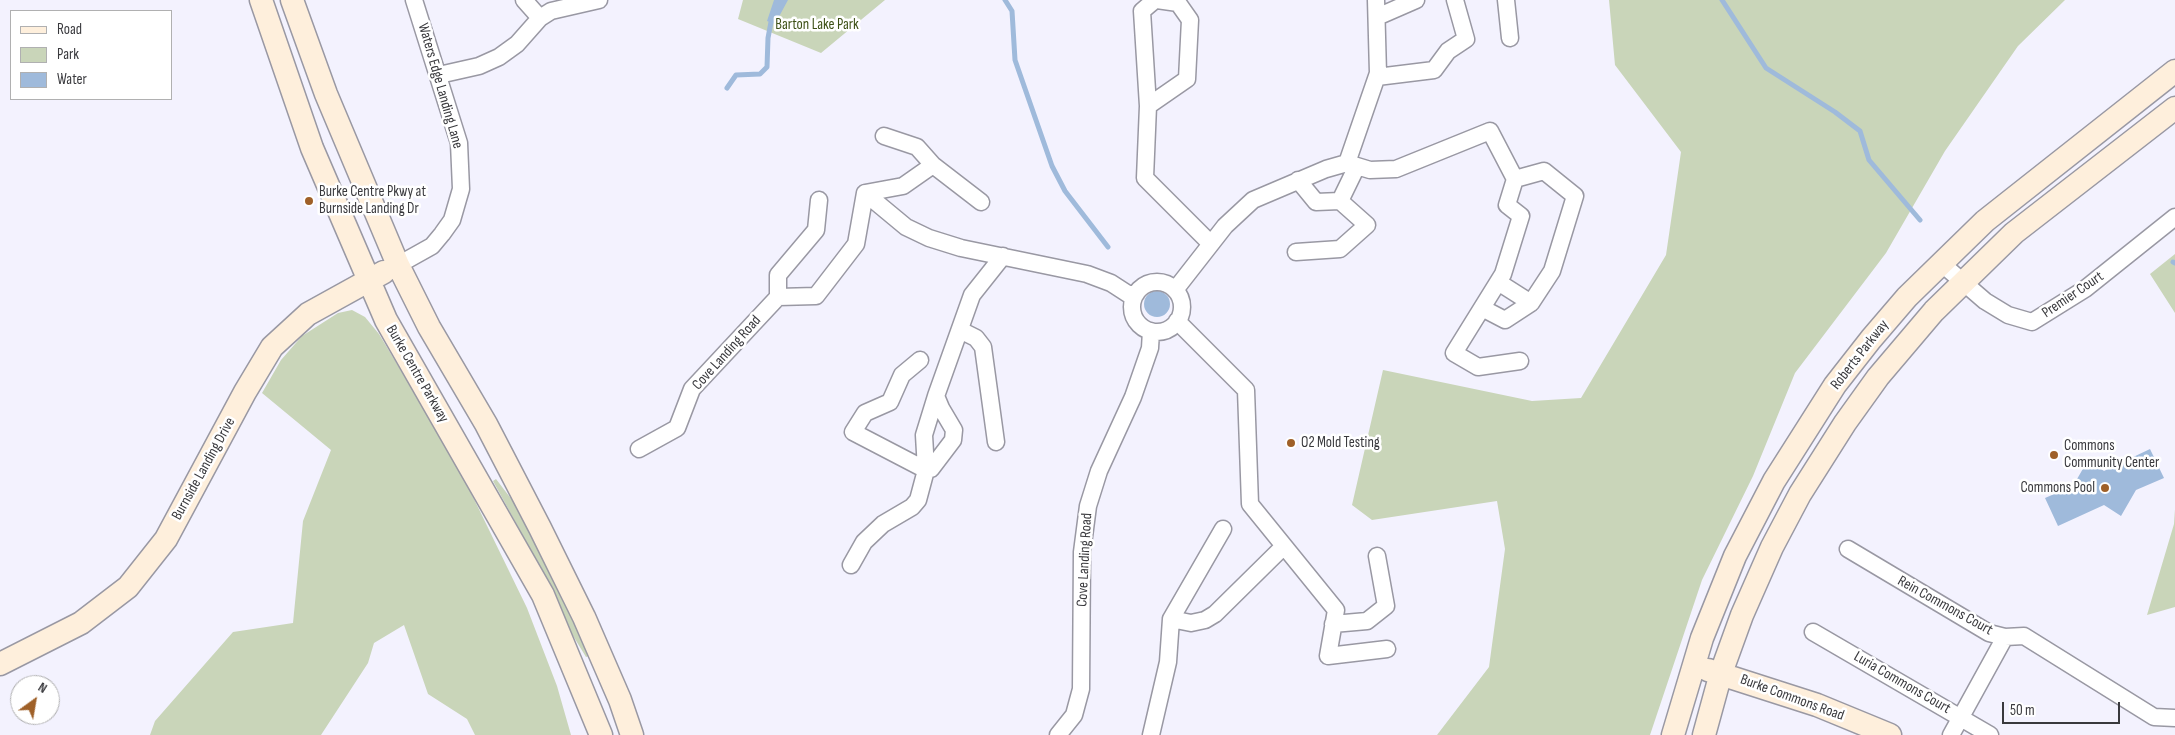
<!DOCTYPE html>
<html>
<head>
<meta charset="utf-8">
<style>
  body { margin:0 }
  #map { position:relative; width:2175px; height:735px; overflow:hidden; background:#f3f2fe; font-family:"Sofia Sans Condensed",sans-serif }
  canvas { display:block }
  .legend { position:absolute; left:10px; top:10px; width:162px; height:90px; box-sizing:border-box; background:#fff; border:1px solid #b0b0b1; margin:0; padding:6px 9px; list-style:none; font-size:15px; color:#39393d }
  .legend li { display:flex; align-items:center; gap:10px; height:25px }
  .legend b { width:25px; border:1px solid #b0b0b1 }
  .north { position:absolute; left:10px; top:675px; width:50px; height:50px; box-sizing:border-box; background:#fff; border:1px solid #b0b0b1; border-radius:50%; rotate:32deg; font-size:14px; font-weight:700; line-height:20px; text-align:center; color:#39393d }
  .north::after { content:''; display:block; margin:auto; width:18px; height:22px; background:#9f6028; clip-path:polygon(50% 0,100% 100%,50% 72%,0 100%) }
  .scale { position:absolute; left:2002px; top:702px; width:118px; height:22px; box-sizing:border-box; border:2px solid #39393d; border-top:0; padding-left:6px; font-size:15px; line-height:18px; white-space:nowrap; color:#39393d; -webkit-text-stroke:4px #fff; paint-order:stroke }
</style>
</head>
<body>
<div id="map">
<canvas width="2175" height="735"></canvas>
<ul class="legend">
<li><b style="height:6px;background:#feefdc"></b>Road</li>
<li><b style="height:14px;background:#c9d5b9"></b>Park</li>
<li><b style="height:14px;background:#9fbadb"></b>Water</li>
</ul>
<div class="north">N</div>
<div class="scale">50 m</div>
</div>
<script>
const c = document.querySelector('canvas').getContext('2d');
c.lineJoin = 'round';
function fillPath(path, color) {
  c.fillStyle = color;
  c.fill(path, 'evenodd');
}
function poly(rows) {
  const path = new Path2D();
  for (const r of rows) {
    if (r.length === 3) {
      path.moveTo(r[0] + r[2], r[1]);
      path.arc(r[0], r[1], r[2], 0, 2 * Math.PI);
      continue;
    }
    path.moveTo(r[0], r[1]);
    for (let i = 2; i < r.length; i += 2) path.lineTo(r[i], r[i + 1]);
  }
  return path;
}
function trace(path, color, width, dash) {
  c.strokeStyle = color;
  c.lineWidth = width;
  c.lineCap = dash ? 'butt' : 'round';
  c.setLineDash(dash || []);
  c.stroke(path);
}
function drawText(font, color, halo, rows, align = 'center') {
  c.font = font + ' "Sofia Sans Condensed",sans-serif';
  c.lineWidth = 5;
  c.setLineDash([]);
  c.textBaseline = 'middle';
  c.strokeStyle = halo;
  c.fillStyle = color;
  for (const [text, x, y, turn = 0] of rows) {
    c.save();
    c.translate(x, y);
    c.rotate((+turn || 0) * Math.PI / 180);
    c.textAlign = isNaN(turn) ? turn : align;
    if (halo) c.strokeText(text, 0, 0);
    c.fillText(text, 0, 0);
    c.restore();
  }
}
const green = poly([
  [743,0,885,0,821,53,738,19],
  [1609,0,2065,0,2018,46,1945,151,1886,253,1795,373,1753,476,1702,580,1650,735,1437,735,1489,667,1505,549,1497,501,1372,520,1352,505,1383,370,1532,401,1581,398,1666,255,1681,152,1615,65],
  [2175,254,2175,313,2150,274],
  [352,310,365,317,379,334,457,464,527,608,557,686,571,735,475,735,467,719,428,694,404,625,374,643,368,663,321,735,150,735,155,721,233,632,293,623,303,521,331,450,262,393,281,360,302,336,338,313],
  [496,479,519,509,561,593,589,656,586,657,564,621,529,547,493,481],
  [2175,509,2175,607,2147,615,2174,524]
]);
const water = poly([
  [774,0,788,0,775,24,767,21],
  [1157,304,13],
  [2150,449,2164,478,2136,490,2121,516,2104,505,2058,526,2045,498,2073,486,2088,460,2104,471]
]);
const stream = poly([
  [1005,0,1012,11,1015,60,1052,166,1065,191,1108,247],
  [1722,0,1766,68,1835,112,1860,131,1869,160,1920,220],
  [727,88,736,75,760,74,767,67,768,38,771,22],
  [2173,262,2175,263]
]);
const street = poly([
  [524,0,540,18],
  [1155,0,1142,11,1148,106,1145,178,1211,244],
  [1506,0,1510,38],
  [1377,17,1416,0],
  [439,75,479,66,499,57,517,44,540,18,551,11,599,0],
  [1377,77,1434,70,1448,51,1466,39,1455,0],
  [1148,106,1187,79,1190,20,1178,3,1157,0],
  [884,136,917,147,933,165],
  [1347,163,1378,73,1376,0],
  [1298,180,1316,202,1340,201],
  [865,193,903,186,933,165,981,202],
  [1296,252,1340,249,1367,225,1340,201,1357,166],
  [1941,263,1985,301,2008,315,2032,322,2085,289,2175,217],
  [398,265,432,246,442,234,452,220,461,189,459,143,414,0],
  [1498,282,1531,303,1552,271,1575,196,1544,171,1515,179],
  [1157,307,25],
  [1175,290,1225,226,1253,200,1326,169,1347,163,1370,170,1396,169,1490,131,1515,179,1507,205,1521,216,1503,274,1454,353,1478,367,1520,361],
  [778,297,778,275,816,230,819,200],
  [1482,308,1505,320,1531,303],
  [1177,321,1246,390,1250,504,1336,610,1328,656,1387,649],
  [960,330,976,338,983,347,996,442],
  [920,360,902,375,890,402,865,413,853,432,926,470,931,469,953,440,954,430,941,408,936,396],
  [639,449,677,428,692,389,778,297,816,296,856,244,865,193,906,227,929,238,961,248,1087,274,1111,283,1128,294,1136,294],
  [1223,529,1171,619,1191,623,1205,620,1215,614,1284,546],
  [1848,549,1989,633,2005,637,2024,636,2154,717,2175,718],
  [851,565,864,542,883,524,912,507,918,500,926,470,924,435,936,396,972,295,1003,256],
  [1333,624,1367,621,1386,606,1377,556],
  [1813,632,1990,735],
  [1058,735,1074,715,1081,689,1082,552,1088,506,1099,471,1133,397,1150,348,1151,331],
  [1151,735,1168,662,1171,619],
  [1951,735,2005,637]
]);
const secondary = poly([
  [261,0,312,148,386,320,543,595,601,735],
  [292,0,326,94,398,265,429,327,486,424,540,528,584,617,620,700,632,735],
  [0,664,81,623,128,587,166,539,245,392,272,347,308,314,384,272],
  [1708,670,1817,705,1890,735],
  [1673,735,1702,638,1735,556,1774,481,1835,385,1871,339,1907,297,1985,221,2175,71],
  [1704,735,1721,673,1742,615,1772,547,1800,494,1845,423,1878,377,1934,311,2014,233,2175,108]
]);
const markers = [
  [309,201,5,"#9f6028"],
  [1291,443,5,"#9f6028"],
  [2054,455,5,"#9f6028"],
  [2105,488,5,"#9f6028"]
];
const parkNames = [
  ["Barton Lake Park",817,25]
];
const streetNames = [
  ["Waters Edge Landing Lane",440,86,74],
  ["Premier Court",2073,295,-34],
  ["Cove Landing Road",727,353,-48],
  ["Roberts Parkway",1860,355,-52],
  ["Burke Centre Parkway",417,374,60],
  ["Burnside Landing Drive",204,469,-61],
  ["Cove Landing Road",1085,560,-87],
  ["Rein Commons Court",1945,606,29],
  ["Luria Commons Court",1902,683,30],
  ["Burke Commons Road",1792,698,20]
];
const poiNames = [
  ["Burke Centre Pkwy at",319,192],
  ["Burnside Landing Dr",319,209],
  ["O2 Mold Testing",1301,443],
  ["Commons",2064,446],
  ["Community Center",2064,463],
  ["Commons Pool",2095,488,"right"]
];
fillPath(green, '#c9d5b9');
fillPath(water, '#9fbadb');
trace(stream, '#9fbadb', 5);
trace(street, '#9998a3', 19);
trace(secondary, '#9998a3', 25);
trace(street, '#fff', 16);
trace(secondary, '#feefdc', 22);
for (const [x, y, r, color] of markers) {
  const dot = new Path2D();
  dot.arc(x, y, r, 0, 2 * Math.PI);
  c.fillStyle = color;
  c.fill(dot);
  trace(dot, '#fff', 2);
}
drawText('15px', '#3d5016', '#fff', parkNames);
drawText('15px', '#39393d', '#fff', streetNames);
drawText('15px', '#39393d', '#fff', poiNames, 'left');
</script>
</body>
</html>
